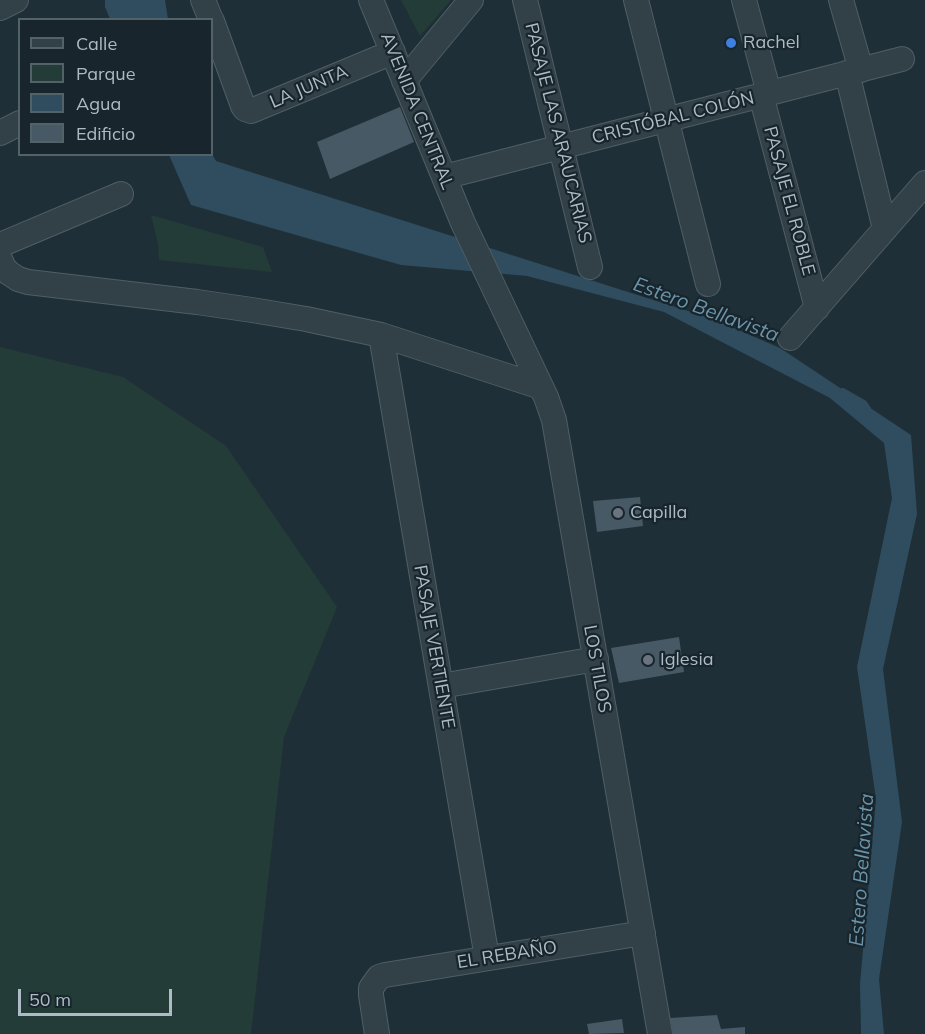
<!DOCTYPE html>
<html>
<head>
<meta charset="utf-8">
<style>
  body { margin:0 }
  #map { position:relative; width:925px; height:1034px; overflow:hidden; background:#1f2f37; font-family:Mulish,sans-serif }
  canvas { display:block }
  .legend { position:absolute; left:18px; top:18px; width:195px; height:138px; box-sizing:border-box; background:#18252c; border:2px solid #536169; margin:0; padding:8px 10px; list-style:none; font-size:18px; color:#acbbc5 }
  .legend li { display:flex; align-items:center; gap:12px; height:30px }
  .legend b { width:30px; border:2px solid #536169 }
  .scale { position:absolute; left:18px; top:989px; width:154px; height:27px; box-sizing:border-box; border:3px solid #acbbc5; border-top:0; padding-left:8px; font-size:18px; line-height:21px; white-space:nowrap; color:#acbbc5; -webkit-text-stroke:4px #18252c; paint-order:stroke }
</style>
</head>
<body>
<div id="map">
<canvas width="925" height="1034"></canvas>
<ul class="legend">
<li><b style="height:8px;background:#324048"></b>Calle</li>
<li><b style="height:16px;background:#243c38"></b>Parque</li>
<li><b style="height:16px;background:#2f4d5e"></b>Agua</li>
<li><b style="height:16px;background:#465964"></b>Edificio</li>
</ul>
<div class="scale">50 m</div>
</div>
<script>
const c = document.querySelector('canvas').getContext('2d');
c.lineJoin = 'round';
function fillPath(path, color) {
  c.fillStyle = color;
  c.fill(path, 'evenodd');
}
function poly(rows) {
  const path = new Path2D();
  for (const r of rows) {
    path.moveTo(r[0], r[1]);
    for (let i = 2; i < r.length; i += 2) path.lineTo(r[i], r[i + 1]);
  }
  return path;
}
function trace(path, color, width, dash) {
  c.strokeStyle = color;
  c.lineWidth = width;
  c.lineCap = dash ? 'butt' : 'round';
  c.setLineDash(dash || []);
  c.stroke(path);
}
function drawText(font, color, halo, rows, align = 'center') {
  c.font = font + ' Mulish,sans-serif';
  c.lineWidth = 4.5;
  c.setLineDash([]);
  c.textBaseline = 'middle';
  c.strokeStyle = halo;
  c.fillStyle = color;
  for (const [text, x, y, turn = 0] of rows) {
    c.save();
    c.translate(x, y);
    c.rotate((+turn || 0) * Math.PI / 180);
    c.textAlign = isNaN(turn) ? turn : align;
    if (halo) c.strokeText(text, 0, 0);
    c.fillText(text, 0, 0);
    c.restore();
  }
}
const green = poly([
  [401,0,451,0,420,36],
  [151,215,263,247,272,272,159,260,158,244],
  [0,347,123,377,226,446,337,607,284,737,251,1034,0,1034]
]);
const water = poly([
  [105,0,165,0,168,19,110,19,105,7],
  [212,154,216,161,713,319,780,348,911,435,917,514,883,669,902,822,879,979,884,1034,861,1034,860,984,876,799,857,667,892,498,884,443,830,398,664,312,527,276,401,265,191,205,169,155]
]);
const stream = poly([
  [843,391,864,403,868,409]
]);
const building = poly([
  [400,107,414,142,330,179,317,142],
  [640,497,643,526,597,532,593,501],
  [679,637,684,672,619,683,611,648],
  [717,1015,721,1029,745,1027,745,1034,673,1034,670,1018],
  [622,1019,624,1033,589,1034,587,1024]
]);
const minor = poly([
  [203,0,211,20],
  [371,0,463,223,546,397,554,420,660,1034],
  [525,0,590,267],
  [636,0,708,284],
  [744,0,769,93],
  [841,0,861,70],
  [0,8,16,0],
  [212,21,243,106,245,109,251,111,393,52],
  [847,73,885,229],
  [404,81,471,0],
  [761,95,817,308],
  [0,133,20,123],
  [444,177,902,59],
  [0,245,121,194],
  [0,259,4,268,9,273,18,279,28,282,197,302,252,310,306,319,381,335,541,387],
  [381,335,487,958],
  [790,338,925,183],
  [441,686,596,659],
  [377,1034,371,995,371,988,379,977,385,975,643,933]
]);
const markers = [
  [731,43,6,"#3f7fe0"],
  [618,513,6,"#6b7280"],
  [648,660,6,"#6b7280"]
];
const poiNames = [
  ["Rachel",743,43],
  ["Capilla",630,513],
  ["Iglesia",660,660]
];
const streetNames = [
  ["LA JUNTA",309,87,-23],
  ["AVENIDA CENTRAL",417,111,68],
  ["CRISTÓBAL COLÓN",673,118,-14],
  ["PASAJE LAS ARAUCARIAS",558,133,76],
  ["PASAJE EL ROBLE",789,201,75],
  ["PASAJE VERTIENTE",434,647,80],
  ["LOS TILOS",597,669,80],
  ["EL REBAÑO",507,955,-9]
];
const waterNames = [
  ["Estero Bellavista",706,310,20],
  ["Estero Bellavista",862,870,-86]
];
fillPath(green, '#243c38');
fillPath(water, '#2f4d5e');
trace(stream, '#2f4d5e', 6);
fillPath(building, '#465964');
trace(minor, '#505e66', 26);
trace(minor, '#324048', 24);
for (const [x, y, r, color] of markers) {
  const dot = new Path2D();
  dot.arc(x, y, r, 0, 2 * Math.PI);
  c.fillStyle = color;
  c.fill(dot);
  trace(dot, '#18252c', 2);
}
drawText('18px', '#acbbc5', '#18252c', poiNames, 'left');
drawText('18px', '#acbbc5', '#18252c', streetNames);
drawText('italic 20px', '#6b95aa', '#18252c', waterNames);
</script>
</body>
</html>
